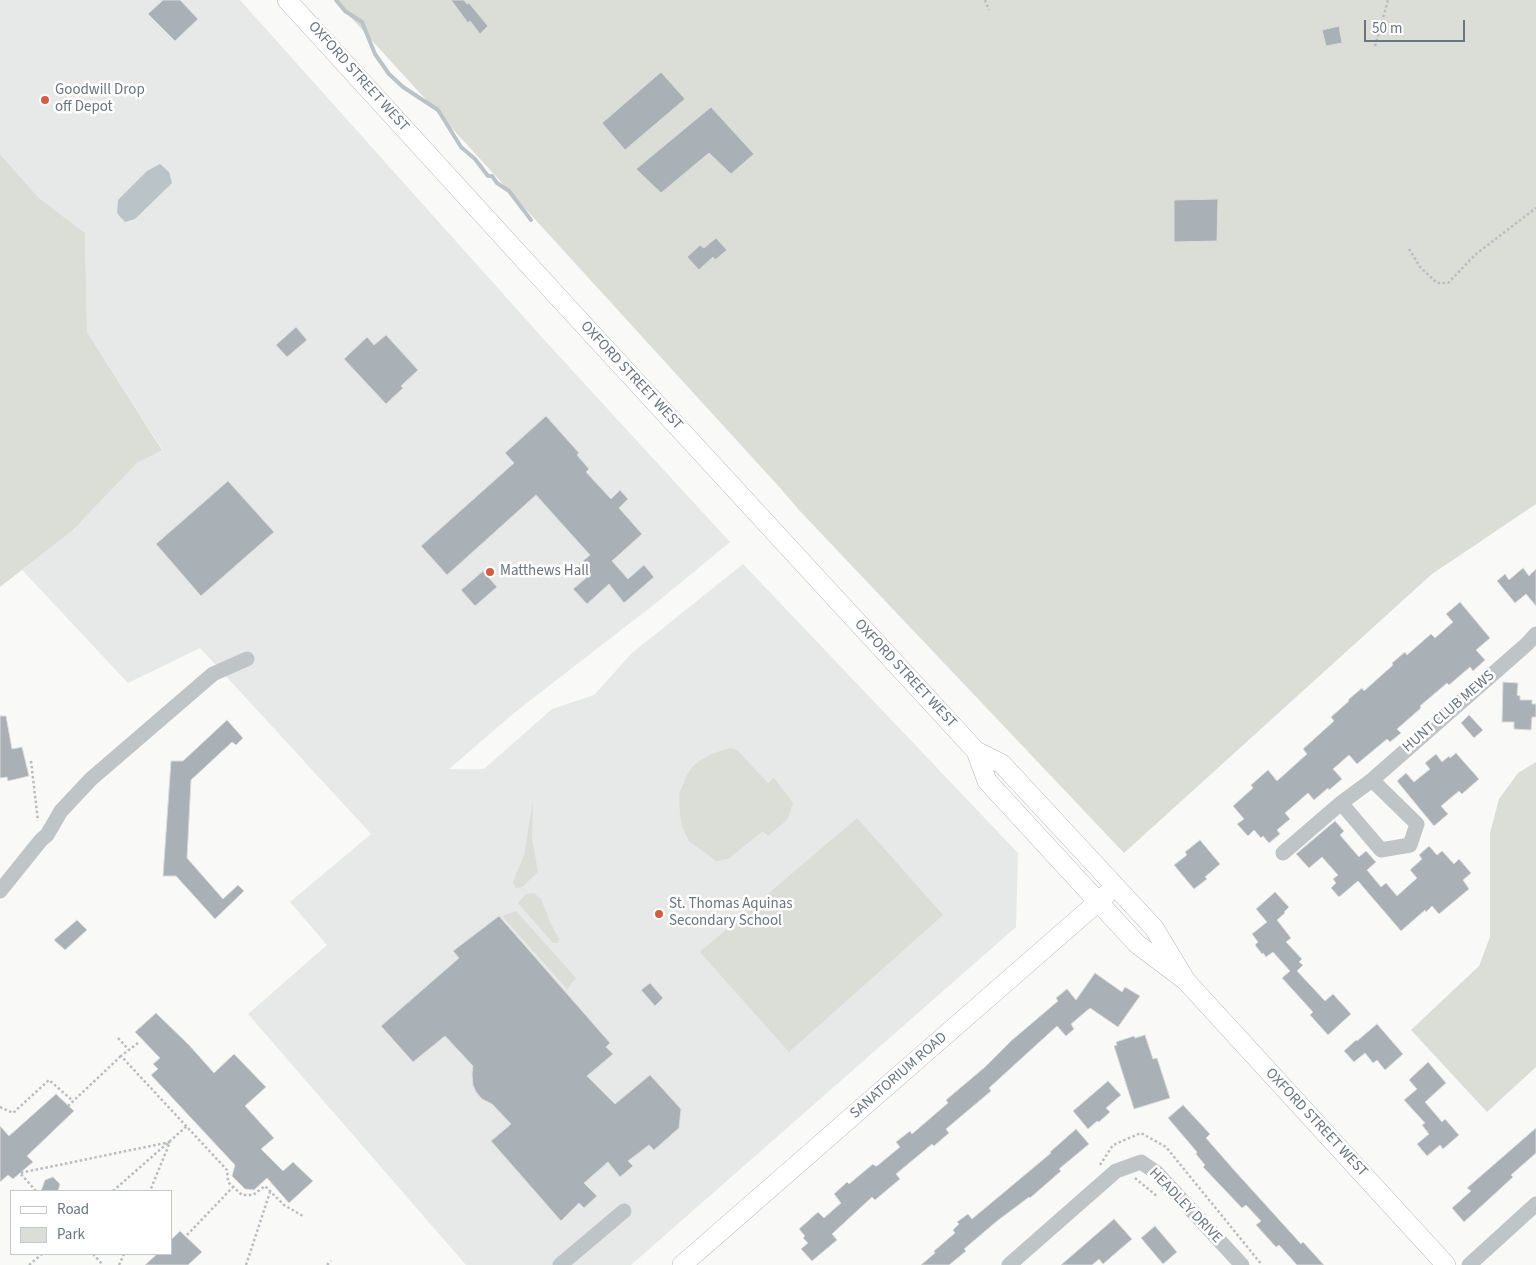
<!DOCTYPE html>
<html>
<head>
<meta charset="utf-8">
<style>
  body { margin:0 }
  #map { position:relative; width:1536px; height:1265px; overflow:hidden; background:#f9f9f8; font-family:"Source Sans 3",sans-serif }
  canvas { display:block }
  .legend { position:absolute; left:10px; top:1190px; width:162px; height:65px; box-sizing:border-box; background:#fff; border:1px solid #c2c8cc; margin:0; padding:6px 9px; list-style:none; font-size:15px; color:#67767f }
  .legend li { display:flex; align-items:center; gap:10px; height:25px }
  .legend b { width:25px; border:1px solid #c2c8cc }
  .scale { position:absolute; left:1364px; top:20px; width:101px; height:22px; box-sizing:border-box; border:2px solid #67767f; border-top:0; padding-left:6px; font-size:15px; line-height:18px; white-space:nowrap; color:#67767f; -webkit-text-stroke:4px #fff; paint-order:stroke }
</style>
</head>
<body>
<div id="map">
<canvas width="1536" height="1265"></canvas>
<ul class="legend">
<li><b style="height:6px;background:#fff"></b>Road</li>
<li><b style="height:14px;background:#daded7"></b>Park</li>
</ul>
<div class="scale">50 m</div>
</div>
<script>
const c = document.querySelector('canvas').getContext('2d');
c.lineJoin = 'round';
function fillPath(path, color) {
  c.fillStyle = color;
  c.fill(path, 'evenodd');
}
function poly(rows) {
  const path = new Path2D();
  for (const r of rows) {
    path.moveTo(r[0], r[1]);
    for (let i = 2; i < r.length; i += 2) path.lineTo(r[i], r[i + 1]);
  }
  return path;
}
function trace(path, color, width, dash) {
  c.strokeStyle = color;
  c.lineWidth = width;
  c.lineCap = dash ? 'butt' : 'round';
  c.setLineDash(dash || []);
  c.stroke(path);
}
function drawText(font, color, halo, rows, align = 'center') {
  c.font = font + ' "Source Sans 3",sans-serif';
  c.lineWidth = 5;
  c.setLineDash([]);
  c.textBaseline = 'middle';
  c.strokeStyle = halo;
  c.fillStyle = color;
  for (const [text, x, y, turn = 0] of rows) {
    c.save();
    c.translate(x, y);
    c.rotate((+turn || 0) * Math.PI / 180);
    c.textAlign = isNaN(turn) ? turn : align;
    if (halo) c.strokeText(text, 0, 0);
    c.fillText(text, 0, 0);
    c.restore();
  }
}
const built = poly([
  [0,0,240,0,548,344,730,542,656,603,514,713,449,769,484,769,552,709,594,695,632,653,743,564,1018,853,1016,927,631,1265,466,1265,248,1014,327,945,290,902,371,834,200,648,128,683,22,570,72,531,137,463,162,449,87,332,85,233,38,197,0,154]
]);
const green = poly([
  [335,0,1536,0,1536,504,1432,574,1124,853,799,510,781,489],
  [0,154,38,197,85,233,87,332,162,450,137,463,72,531,0,587],
  [730,748,737,750,768,783,774,778,793,803,788,819,768,836,763,831,728,859,716,861,689,841,683,829,680,815,679,794,687,775,693,766,701,760,711,754],
  [1536,762,1536,1067,1487,1112,1411,1030,1479,966,1490,937,1490,833,1499,799,1518,773],
  [533,801,532,838,538,872,522,887,516,888,513,882,524,855],
  [857,818,943,915,789,1052,700,952],
  [534,893,541,899,550,922,559,939,558,943,553,943,518,903,526,894],
  [516,911,576,978,567,989,502,916]
]);
const water = poly([
  [160,164,169,172,172,183,135,219,125,222,117,213,118,200,147,171]
]);
const stream = poly([
  [336,0,345,11,362,22,375,54,389,74,403,87,438,110,461,147,475,159,488,176,492,176,497,183,509,191,531,220]
]);
const building = poly([
  [163,0,180,0,198,19,175,41,148,14,163,0],
  [451,0,464,0,467,4,469,3,488,26,480,34,470,21,468,23,451,0],
  [1339,26,1342,43,1326,46,1322,30,1339,26],
  [661,72,685,99,625,150,602,123,661,72],
  [711,107,754,154,731,174,709,153,661,193,636,169,711,107],
  [1218,199,1217,241,1174,242,1174,200,1218,199],
  [716,238,727,250,715,260,713,257,699,270,687,257,700,245,704,248,716,238],
  [296,327,307,340,287,357,276,345,296,327],
  [386,335,418,370,401,386,403,388,386,404,344,359,367,337,374,345,386,335],
  [546,416,579,453,577,455,589,469,586,472,611,499,620,490,628,499,619,508,642,534,612,561,628,579,644,565,654,577,624,603,609,584,587,604,573,589,586,578,576,567,590,555,536,495,447,575,421,546,514,463,505,453,546,416],
  [228,481,274,532,201,596,156,544,228,481],
  [1523,568,1529,576,1536,569,1536,606,1526,594,1515,603,1497,581,1505,574,1509,580,1523,568],
  [483,571,497,587,475,606,461,590,483,571],
  [1460,602,1490,638,1476,650,1485,660,1473,671,1470,667,1449,685,1447,683,1420,706,1421,708,1397,729,1401,733,1390,742,1387,739,1357,764,1349,755,1333,769,1342,779,1329,790,1328,788,1314,800,1308,793,1285,813,1290,819,1277,830,1280,834,1269,843,1263,836,1261,838,1254,830,1248,836,1237,824,1244,819,1233,806,1253,788,1251,785,1268,770,1277,781,1307,754,1303,749,1334,721,1331,717,1349,701,1348,700,1362,688,1364,691,1393,665,1392,663,1405,652,1407,655,1431,634,1435,638,1453,622,1446,614,1460,602],
  [1503,682,1518,683,1517,695,1520,696,1520,700,1532,700,1532,704,1536,704,1536,717,1532,717,1531,730,1514,729,1514,722,1502,722,1503,682],
  [1469,715,1483,730,1474,738,1461,723,1469,715],
  [0,716,6,716,12,749,22,747,29,776,8,781,7,777,0,778,0,716],
  [227,720,243,738,236,745,232,742,191,780,187,858,223,899,238,885,244,891,215,919,176,876,163,876,171,761,183,761,227,720],
  [1456,753,1479,779,1462,794,1459,791,1441,806,1448,814,1434,826,1397,781,1406,773,1414,782,1430,769,1425,763,1436,754,1442,762,1449,756,1450,758,1456,753],
  [1335,821,1344,831,1340,835,1359,857,1366,851,1376,862,1367,870,1381,887,1386,883,1397,896,1417,878,1410,870,1422,859,1419,855,1429,846,1437,855,1442,851,1454,864,1459,859,1471,873,1463,880,1469,889,1439,914,1432,906,1426,912,1425,910,1401,931,1358,881,1339,897,1331,888,1336,883,1333,879,1338,875,1322,857,1309,868,1296,854,1335,821],
  [1200,840,1220,864,1205,877,1207,879,1194,889,1174,865,1187,855,1185,852,1200,840],
  [1275,892,1289,907,1284,912,1285,913,1277,920,1291,938,1286,942,1302,959,1299,962,1303,965,1297,971,1325,1001,1333,994,1351,1014,1328,1035,1310,1015,1313,1012,1282,978,1290,971,1273,952,1266,957,1263,953,1262,954,1255,945,1258,942,1252,934,1267,922,1256,909,1275,892],
  [499,916,610,1043,606,1047,613,1054,587,1076,615,1104,650,1075,681,1109,679,1128,654,1150,649,1145,628,1161,633,1166,620,1177,608,1162,584,1183,597,1196,584,1208,579,1203,561,1221,491,1141,511,1124,492,1104,482,1099,476,1092,473,1085,472,1074,473,1066,445,1036,413,1062,381,1026,459,958,453,951,499,916],
  [77,920,87,930,65,950,54,940,77,920],
  [1095,973,1122,992,1125,987,1140,996,1118,1027,1090,1008,1071,1024,1074,1029,1066,1036,1057,1026,989,1088,991,1091,946,1129,949,1133,934,1146,932,1144,896,1174,900,1179,875,1200,872,1197,832,1234,837,1240,812,1261,801,1249,808,1243,803,1238,805,1236,799,1229,818,1212,824,1218,841,1203,834,1194,847,1182,849,1184,873,1164,875,1166,877,1166,900,1147,896,1142,910,1131,912,1134,948,1103,946,1100,985,1067,1011,1041,1058,1001,1056,998,1067,989,1076,1000,1095,973],
  [650,983,663,998,655,1006,641,990,650,983],
  [156,1013,189,1045,214,1073,234,1054,266,1087,245,1106,274,1138,261,1149,283,1171,293,1162,313,1181,289,1203,267,1178,254,1190,245,1189,232,1176,235,1165,151,1075,158,1069,153,1064,160,1058,135,1032,156,1013],
  [1377,1024,1403,1054,1385,1070,1377,1060,1373,1063,1365,1053,1354,1062,1344,1051,1356,1040,1357,1041,1377,1024],
  [1145,1035,1153,1059,1157,1058,1170,1098,1134,1109,1114,1046,1117,1045,1116,1042,1134,1036,1135,1038,1145,1035],
  [1428,1062,1446,1083,1425,1102,1442,1122,1445,1119,1459,1135,1443,1149,1440,1145,1427,1156,1417,1144,1429,1134,1422,1125,1425,1123,1404,1100,1417,1089,1409,1080,1428,1062],
  [1108,1081,1121,1095,1106,1108,1110,1112,1099,1122,1097,1121,1088,1129,1073,1111,1108,1081],
  [56,1094,74,1111,27,1156,33,1162,13,1179,8,1175,0,1182,0,1126,9,1136,56,1094],
  [1183,1105,1210,1134,1206,1138,1234,1170,1301,1244,1303,1242,1324,1265,1297,1265,1279,1245,1276,1247,1256,1225,1261,1221,1246,1205,1242,1208,1203,1167,1205,1165,1196,1154,1197,1152,1168,1118,1183,1105],
  [1536,1128,1536,1153,1511,1175,1513,1177,1464,1222,1452,1208,1471,1191,1467,1188,1536,1128],
  [1076,1129,1089,1144,1059,1169,1061,1171,1030,1198,1029,1197,997,1221,964,1249,966,1251,949,1265,921,1265,935,1253,934,1251,955,1233,953,1230,959,1224,957,1222,968,1214,972,1219,1051,1153,1050,1152,1076,1129],
  [53,1177,60,1184,58,1191,41,1191,45,1180,53,1177],
  [1114,1219,1132,1239,1103,1264,1099,1259,1092,1265,1061,1265,1114,1219],
  [1155,1226,1177,1252,1163,1264,1141,1238,1155,1226],
  [180,1231,202,1252,188,1265,145,1265,157,1254,171,1254,171,1240,180,1231]
]);
const path = poly([
  [985,0,989,10],
  [1375,46,1388,0],
  [1409,249,1420,267,1437,283,1448,283,1476,254,1536,208],
  [31,761,38,821],
  [118,1038,129,1050],
  [138,1043,121,1056,227,1170,228,1182,242,1195,253,1195,265,1186,284,1205,303,1216],
  [68,1106,121,1056],
  [0,1107,13,1113,49,1080,73,1101],
  [1100,1165,1113,1145,1141,1133,1166,1147,1262,1265],
  [1135,1178,1158,1197],
  [36,1191,20,1173,170,1142,150,1191],
  [113,1191,187,1126],
  [187,1235,233,1187],
  [93,1254,103,1265],
  [29,1265,42,1254],
  [119,1265,124,1254],
  [246,1265,270,1192],
  [327,1265,331,1261]
]);
const minor = poly([
  [1341,803,1381,850,1410,845,1417,824,1372,780],
  [1283,853,1341,803,1372,780,1527,644,1536,634],
  [0,891,41,840,47,835,61,811,91,779,213,674,247,659],
  [560,1265,624,1211],
  [1009,1265,1116,1171,1141,1162,1157,1173,1242,1265],
  [1469,1265,1536,1204]
]);
const major = poly([
  [287,0,559,298,976,751,1002,764,1154,928,1186,981],
  [976,751,987,781,1137,944,1186,981,1446,1265],
  [682,1265,1107,894]
]);
const markers = [
  [45,100,5,"#d15e40"],
  [490,572,5,"#d15e40"],
  [659,914,5,"#d15e40"]
];
const streetNames = [
  ["OXFORD STREET WEST",358,77,48],
  ["OXFORD STREET WEST",631,376,47],
  ["OXFORD STREET WEST",905,674,47],
  ["HUNT CLUB MEWS",1449,712,-41],
  ["SANATORIUM ROAD",899,1076,-41],
  ["OXFORD STREET WEST",1316,1123,47],
  ["HEADLEY DRIVE",1185,1206,46]
];
const poiNames = [
  ["Goodwill Drop",55,91],
  ["off Depot",55,108],
  ["Matthews Hall",500,572],
  ["St. Thomas Aquinas",669,905],
  ["Secondary School",669,922]
];
fillPath(built, '#e7e8e8');
fillPath(green, '#daded7');
fillPath(water, '#bac4c8');
trace(stream, '#bac4c8', 4);
fillPath(building, '#a9b0b6');
trace(building, '#dbdbda', 1);
trace(major, '#b3b8bb', 20);
trace(path, '#babdc0', 2.5, [2.5, 2.5]);
trace(minor, '#bfc4c7', 15);
trace(major, '#fff', 19);
for (const [x, y, r, color] of markers) {
  const dot = new Path2D();
  dot.arc(x, y, r, 0, 2 * Math.PI);
  c.fillStyle = color;
  c.fill(dot);
  trace(dot, '#fff', 2);
}
drawText('15px', '#67767f', '#fff', streetNames);
drawText('15px', '#67767f', '#fff', poiNames, 'left');
</script>
</body>
</html>
